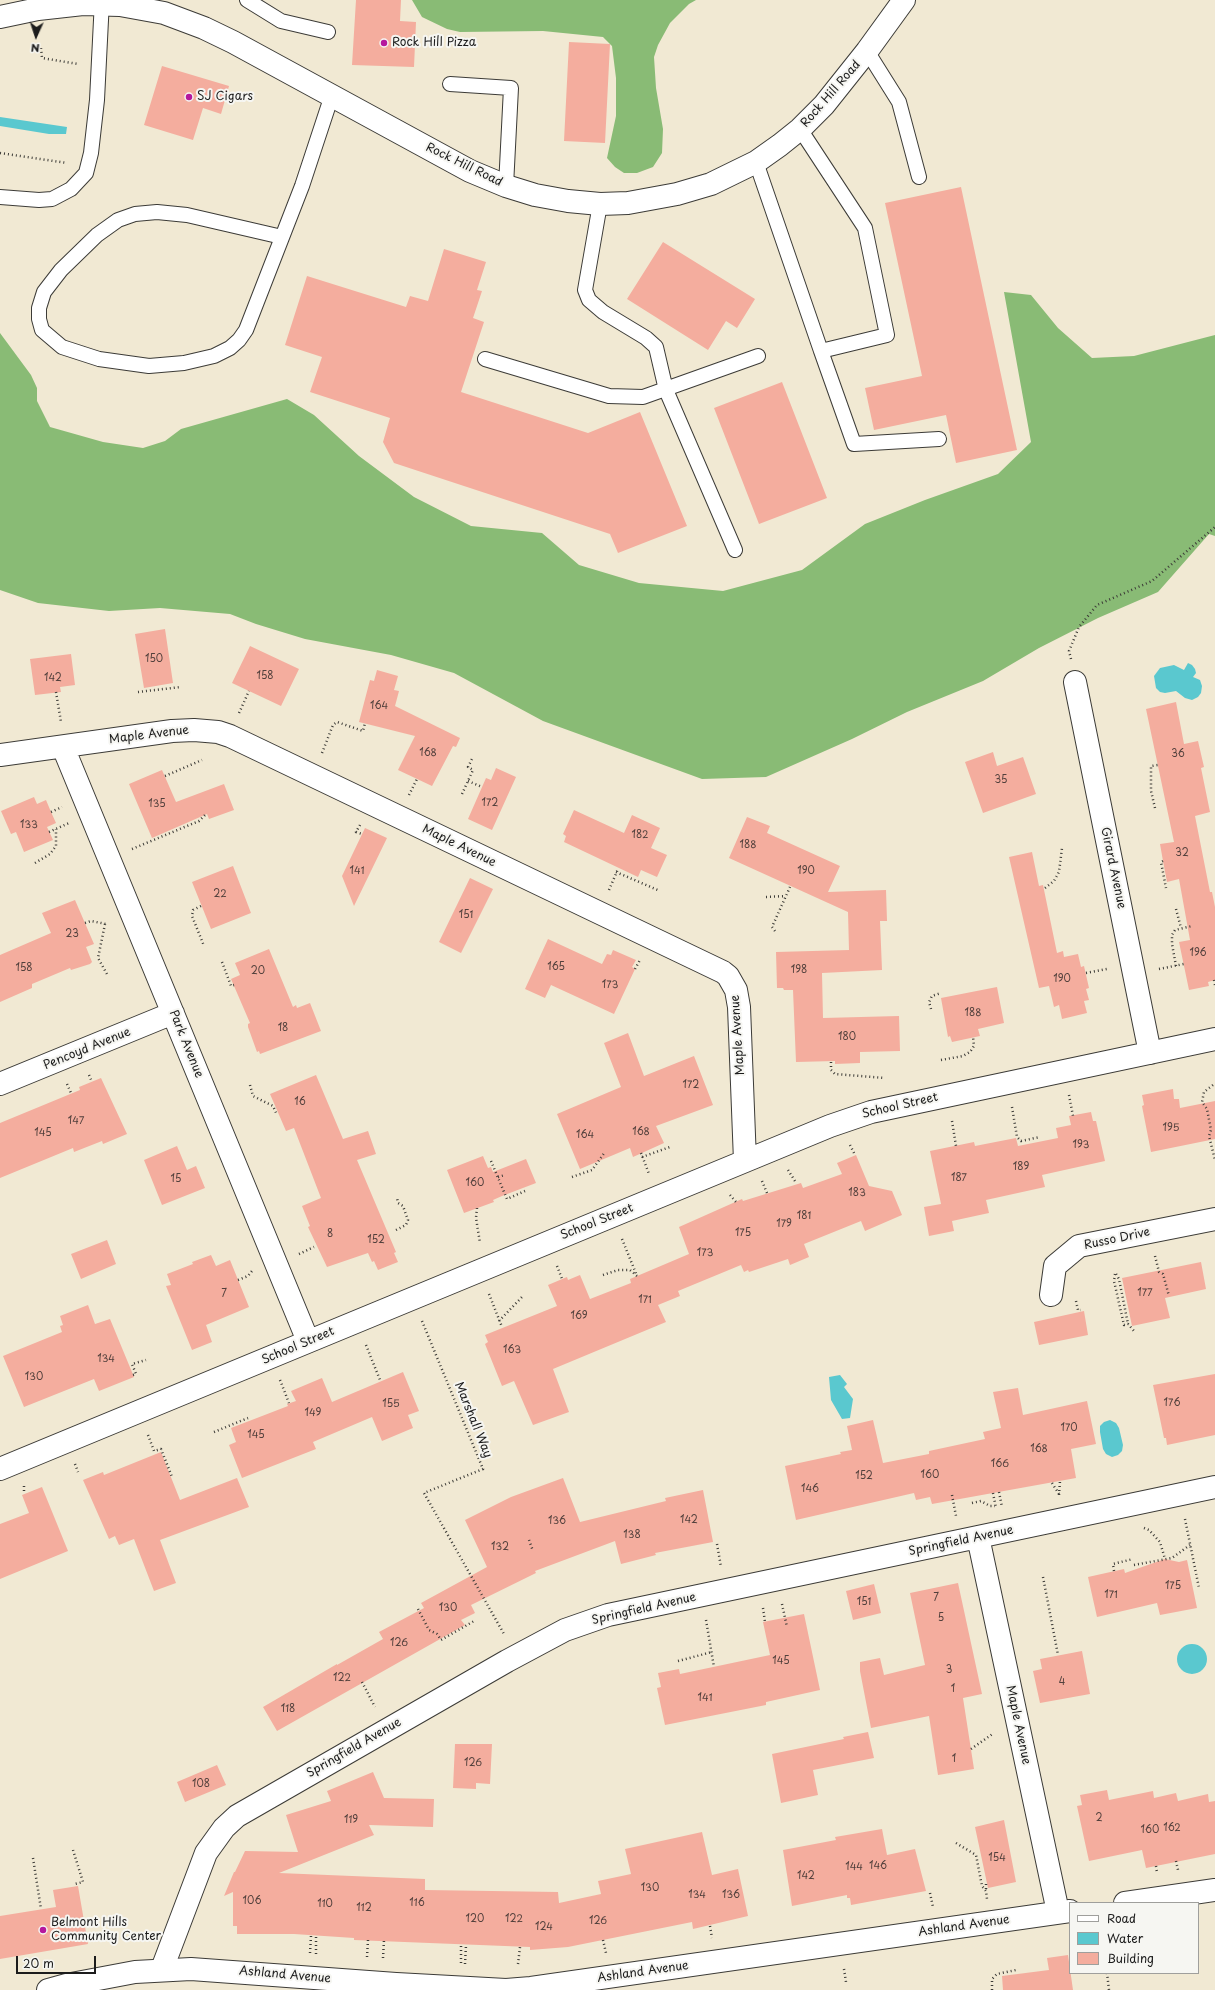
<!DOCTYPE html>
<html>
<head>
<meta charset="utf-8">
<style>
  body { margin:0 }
  #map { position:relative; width:1215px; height:1990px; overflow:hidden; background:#f1e9d3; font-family:"Playpen Sans",sans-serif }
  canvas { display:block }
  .legend { position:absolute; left:1069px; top:1902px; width:130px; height:72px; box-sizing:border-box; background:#f6f6f2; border:1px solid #9f9f9c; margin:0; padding:5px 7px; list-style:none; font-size:12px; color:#1c1c1c }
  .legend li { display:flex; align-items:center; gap:8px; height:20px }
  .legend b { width:20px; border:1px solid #9f9f9c }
  .north { position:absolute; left:16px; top:16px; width:40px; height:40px; -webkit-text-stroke:3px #f6f6f2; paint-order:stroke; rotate:183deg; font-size:11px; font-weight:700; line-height:16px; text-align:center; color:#1c1c1c }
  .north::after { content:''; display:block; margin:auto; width:14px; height:18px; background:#1c1c1c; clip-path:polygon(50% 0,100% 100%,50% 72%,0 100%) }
  .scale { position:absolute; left:16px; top:1956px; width:80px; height:18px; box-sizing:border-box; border:2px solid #1c1c1c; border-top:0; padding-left:5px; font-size:12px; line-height:14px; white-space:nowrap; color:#1c1c1c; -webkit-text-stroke:3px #f6f6f2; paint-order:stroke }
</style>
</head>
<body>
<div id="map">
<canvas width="1215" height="1990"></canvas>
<ul class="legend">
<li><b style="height:5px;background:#fff"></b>Road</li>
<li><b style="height:11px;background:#5ac8cf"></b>Water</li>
<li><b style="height:11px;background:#f4ad9e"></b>Building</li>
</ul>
<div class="north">N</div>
<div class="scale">20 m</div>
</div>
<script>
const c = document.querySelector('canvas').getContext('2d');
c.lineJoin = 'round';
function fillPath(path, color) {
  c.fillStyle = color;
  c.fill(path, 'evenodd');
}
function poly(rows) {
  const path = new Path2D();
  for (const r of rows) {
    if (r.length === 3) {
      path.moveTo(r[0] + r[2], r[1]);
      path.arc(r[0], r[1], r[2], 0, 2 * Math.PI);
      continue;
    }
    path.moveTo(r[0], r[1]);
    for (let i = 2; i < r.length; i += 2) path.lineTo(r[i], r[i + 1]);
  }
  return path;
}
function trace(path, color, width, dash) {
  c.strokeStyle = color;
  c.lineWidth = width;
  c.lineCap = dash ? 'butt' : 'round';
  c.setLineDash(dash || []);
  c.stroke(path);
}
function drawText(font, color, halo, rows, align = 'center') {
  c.font = font + ' "Playpen Sans",sans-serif';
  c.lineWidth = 4;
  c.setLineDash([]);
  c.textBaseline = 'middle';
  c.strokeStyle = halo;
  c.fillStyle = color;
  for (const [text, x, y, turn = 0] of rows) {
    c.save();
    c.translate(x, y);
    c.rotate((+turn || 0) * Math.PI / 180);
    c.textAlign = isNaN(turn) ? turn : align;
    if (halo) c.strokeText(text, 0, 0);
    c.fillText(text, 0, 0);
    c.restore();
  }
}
const forest = poly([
  [412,0,696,0,689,4,670,23,658,45,654,57,656,88,663,129,662,153,653,167,637,173,624,173,615,167,607,158,616,116,616,78,612,46,603,37,543,31,460,32,447,29,422,17],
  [1004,292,1031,295,1058,328,1092,358,1134,356,1215,335,1215,536,1209,534,1158,592,1098,618,1039,648,983,681,907,712,852,739,766,777,702,779,543,721,454,673,391,655,305,639,256,624,230,614,160,608,109,611,38,603,0,590,0,333,31,375,37,388,37,401,50,427,103,442,143,448,165,441,181,429,287,399,314,415,359,456,414,497,471,526,542,533,579,565,639,583,723,591,802,570,865,524,925,500,998,474,1031,442]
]);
const water = poly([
  [0,117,67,127,66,134,49,134,0,126],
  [1188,663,1192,665,1195,669,1196,673,1193,677,1200,680,1202,686,1201,693,1198,697,1192,700,1185,698,1176,691,1165,693,1160,692,1156,688,1154,676,1160,668,1174,665,1184,670],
  [840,1375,847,1384,844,1387,853,1399,850,1418,842,1419,831,1400,829,1377],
  [1110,1420,1116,1423,1119,1428,1123,1445,1122,1451,1118,1455,1112,1457,1106,1454,1103,1449,1100,1432,1100,1426,1104,1422],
  [1192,1659,15]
]);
const building = poly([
  [356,0,401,0,400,21,416,22,414,67,352,65],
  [569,42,610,44,605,143,564,141],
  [162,66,229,86,221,114,203,108,193,140,144,125],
  [961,187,1017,450,956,463,946,415,874,430,865,388,922,376,885,203],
  [663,242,755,299,737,328,726,321,708,350,627,299],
  [444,249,486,262,477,290,482,291,473,318,484,322,461,392,588,433,640,412,687,526,618,553,610,534,394,463,383,442,390,418,310,392,322,357,285,345,307,276,406,307,410,296,428,301],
  [782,382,827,498,759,524,714,408],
  [165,629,173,683,144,688,135,634],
  [250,646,299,669,281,706,232,683],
  [71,654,75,685,60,687,61,692,35,695,30,659],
  [377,670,398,676,394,690,399,691,395,706,460,738,456,747,453,746,432,786,398,770,415,736,359,722,370,680,374,681],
  [1176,702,1184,744,1198,741,1204,767,1201,768,1210,812,1195,816,1210,892,1212,892,1215,907,1215,980,1208,982,1209,986,1189,990,1179,942,1190,940,1179,879,1167,882,1163,861,1160,844,1174,842,1146,709],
  [993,752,997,766,1023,757,1036,794,983,813,965,762],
  [496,768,516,777,492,830,468,819,486,778,491,780],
  [162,770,176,802,224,784,234,810,209,819,207,814,152,838,129,784],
  [34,797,37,804,46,800,51,812,56,823,47,827,53,840,24,852,16,832,11,834,1,811],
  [574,810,624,833,632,815,660,828,651,848,667,855,657,877,641,870,638,877,564,842,566,836,563,834],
  [747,817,770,826,767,833,840,866,828,892,886,890,887,921,880,921,882,970,822,973,823,1018,899,1016,900,1051,860,1052,860,1063,835,1064,835,1061,796,1062,793,990,784,990,783,988,777,988,776,952,849,950,848,912,729,858],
  [365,828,387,838,354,906,342,876],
  [1032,852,1039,886,1043,885,1057,953,1063,951,1064,957,1078,954,1081,967,1084,966,1089,988,1086,989,1089,1000,1084,1001,1087,1013,1062,1019,1059,1005,1054,1007,1049,986,1039,988,1009,857],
  [233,866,251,913,211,929,192,882],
  [470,878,493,889,461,953,439,942],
  [75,900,94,944,86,947,92,962,90,964,71,970,70,968,32,984,32,988,0,1002,0,955,51,933,42,913],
  [548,939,602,964,607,954,611,955,613,950,636,960,632,967,635,969,614,1014,551,985,545,998,525,989],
  [269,949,293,1007,296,1005,297,1008,310,1003,321,1031,260,1054,259,1051,257,1052,248,1027,248,1024,250,1023,231,979,240,975,235,963],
  [997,987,1004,1023,978,1029,980,1036,952,1042,950,1036,948,1037,941,998],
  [628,1033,644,1076,694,1056,713,1105,656,1126,664,1143,633,1157,630,1148,580,1169,557,1114,621,1087,604,1043],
  [316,1075,343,1139,368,1131,376,1154,357,1160,396,1252,394,1253,398,1262,378,1270,374,1261,372,1262,368,1253,327,1267,308,1227,310,1226,302,1206,321,1198,294,1128,286,1131,270,1094],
  [101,1078,127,1134,103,1144,102,1141,74,1152,73,1148,0,1178,0,1123,80,1090,79,1087],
  [1173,1089,1174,1099,1179,1099,1180,1108,1215,1101,1215,1139,1151,1152,1142,1106,1144,1105,1142,1095],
  [1091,1112,1093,1121,1096,1121,1105,1161,1042,1175,1045,1187,986,1200,989,1213,952,1221,954,1231,929,1236,924,1207,941,1204,930,1151,974,1142,975,1146,1016,1138,1018,1146,1058,1138,1056,1128,1071,1125,1069,1116],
  [177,1146,187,1170,196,1166,205,1188,162,1205,144,1160],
  [856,1155,869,1186,892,1191,902,1215,865,1231,861,1221,804,1244,809,1257,790,1265,788,1259,749,1272,748,1270,744,1272,741,1265,678,1291,680,1296,658,1305,666,1322,553,1369,569,1412,533,1425,514,1381,502,1386,485,1344,488,1342,485,1335,557,1306,548,1285,567,1277,568,1280,580,1275,590,1299,631,1283,630,1279,689,1254,679,1227,742,1199,743,1201,801,1183,803,1188,842,1174,837,1163],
  [483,1156,488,1168,491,1167,493,1172,526,1159,536,1183,502,1196,493,1200,494,1202,464,1213,447,1170],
  [107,1240,116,1264,81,1279,71,1254],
  [211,1255,216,1266,230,1260,249,1307,206,1325,212,1342,192,1350,166,1286,171,1285,167,1274,193,1264,192,1262],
  [1201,1262,1206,1289,1165,1298,1170,1318,1132,1326,1122,1278],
  [88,1305,95,1324,110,1319,134,1377,99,1391,94,1379,24,1407,3,1356,62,1332,60,1326,63,1325,60,1316],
  [1084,1311,1088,1335,1039,1345,1034,1322],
  [403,1372,419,1411,408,1415,413,1428,382,1441,372,1417,313,1442,316,1449,242,1478,229,1445,236,1442,231,1428,288,1406,287,1404,296,1401,291,1391,322,1378,332,1402],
  [1215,1374,1215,1435,1167,1445,1166,1438,1164,1438,1153,1385],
  [1018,1388,1023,1415,1087,1401,1096,1444,1071,1449,1076,1478,932,1504,930,1497,916,1500,914,1493,796,1520,785,1466,841,1454,840,1452,852,1450,847,1426,873,1420,883,1463,929,1454,929,1451,985,1439,983,1432,1001,1428,993,1392],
  [161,1452,180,1500,237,1478,249,1507,160,1540,176,1583,154,1591,134,1539,119,1545,115,1536,109,1539,83,1480,103,1472,104,1475],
  [563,1478,580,1522,666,1501,665,1498,703,1490,713,1542,655,1553,656,1555,621,1564,615,1541,535,1571,536,1573,471,1605,475,1613,461,1620,465,1625,277,1731,263,1707,337,1664,337,1665,383,1639,379,1632,424,1608,421,1603,487,1567,465,1520,511,1497],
  [42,1487,68,1551,0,1579,0,1524,29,1513,22,1495],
  [1165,1559,1179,1562,1187,1560,1197,1608,1160,1615,1157,1603,1097,1617,1088,1577,1124,1569,1125,1573],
  [958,1583,982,1694,963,1698,974,1769,938,1775,929,1716,871,1728,860,1671,860,1662,880,1658,884,1675,925,1665,910,1593],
  [874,1584,881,1613,853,1620,846,1591],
  [804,1614,820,1690,766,1702,766,1705,665,1725,657,1688,661,1687,658,1673,679,1669,680,1674,770,1655,763,1622],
  [1082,1651,1090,1694,1040,1703,1033,1671,1042,1669,1040,1659],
  [868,1732,874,1758,813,1770,818,1795,781,1803,772,1754,844,1739,843,1737],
  [455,1744,492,1744,490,1784,476,1783,476,1789,453,1788],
  [217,1765,226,1785,185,1802,177,1782],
  [373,1772,384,1798,434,1799,433,1827,369,1825,374,1835,279,1873,425,1879,425,1890,558,1892,559,1903,601,1894,598,1881,631,1874,625,1849,702,1832,712,1875,738,1869,748,1916,693,1929,692,1922,568,1947,530,1950,530,1947,354,1940,354,1938,294,1934,237,1934,237,1926,233,1926,233,1892,224,1896,234,1872,235,1872,245,1851,298,1852,286,1815,331,1801,327,1791],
  [1107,1790,1109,1800,1153,1791,1154,1798,1176,1793,1178,1801,1208,1794,1209,1802,1215,1801,1215,1854,1146,1868,1142,1850,1089,1861,1077,1806,1082,1805,1080,1795],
  [1004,1820,1016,1882,988,1888,975,1827],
  [882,1829,887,1855,915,1849,926,1891,851,1905,850,1898,847,1898,847,1895,792,1906,783,1850,836,1840,835,1837],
  [78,1886,88,1944,0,1959,0,1916,56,1907,53,1890],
  [1068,1955,1073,1990,1003,1990,1002,1976,1049,1970,1047,1958]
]);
const path = poly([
  [41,48,42,58,78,64],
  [0,153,67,163],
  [1071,659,1069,651,1079,627,1097,605,1152,581,1215,527],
  [56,692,61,722],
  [138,692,181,687],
  [239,713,249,691],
  [322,753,333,725,337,722,363,731,365,723],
  [165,776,202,760],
  [468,781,482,787],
  [462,794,473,770,468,767,472,759],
  [409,795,417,779],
  [1155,808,1151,791,1151,766,1158,765],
  [51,812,62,807],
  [360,825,356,832,362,834],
  [49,832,69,823],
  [132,849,199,821,206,814],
  [1163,861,1161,862,1166,888],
  [35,863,50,854,56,846,56,829],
  [616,872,660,891],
  [1045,888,1054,881,1059,872,1062,848],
  [609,890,618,869],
  [766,897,786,896],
  [201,906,193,910,192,916,204,946],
  [1176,909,1181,928],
  [85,923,91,921,106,924],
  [105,924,98,958,108,976],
  [775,931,772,927,790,887],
  [222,962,231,986,234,985],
  [1176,966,1172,944,1172,935,1175,930,1192,926],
  [635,969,640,960],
  [1159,969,1184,964],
  [1086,973,1107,969],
  [1214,980,1215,985],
  [931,1009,929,1002,932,996,941,993],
  [941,1060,963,1056,970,1052,974,1046,973,1037],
  [831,1062,831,1070,835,1074,885,1078],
  [89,1075,92,1082],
  [67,1084,71,1093],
  [250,1085,253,1096,273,1106,277,1115],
  [1213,1085,1204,1092,1202,1102,1207,1109,1211,1130,1209,1136,1215,1160],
  [1069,1095,1073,1116],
  [1012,1107,1017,1137,1021,1141,1040,1137],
  [952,1121,956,1146],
  [850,1145,855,1155],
  [641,1153,649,1174],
  [642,1157,670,1147],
  [491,1161,507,1199,525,1191],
  [788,1170,795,1181],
  [498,1177,505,1175],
  [572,1177,592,1170,605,1152],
  [762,1181,767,1193],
  [730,1195,736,1202],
  [477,1208,476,1218,480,1243],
  [396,1230,406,1225,408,1220,403,1206,398,1203,397,1198],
  [622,1239,637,1276],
  [299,1254,314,1247],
  [1155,1256,1159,1272,1163,1274,1169,1296],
  [557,1266,562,1279],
  [1115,1274,1114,1281,1124,1325,1128,1324,1134,1331],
  [1116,1274,1119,1279,1128,1324],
  [603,1275,618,1270,630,1270,637,1276],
  [238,1280,248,1276,252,1271],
  [489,1294,502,1327],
  [1076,1301,1078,1310,1081,1310],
  [422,1321,483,1469,424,1493,504,1634],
  [499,1321,522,1297],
  [366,1345,380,1380],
  [133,1375,136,1374,132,1364,146,1360],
  [280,1380,289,1403],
  [214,1432,248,1418],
  [148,1435,154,1451,161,1449,172,1477],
  [75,1464,78,1472],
  [1052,1483,1059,1494],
  [24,1486,24,1494],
  [999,1492,1002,1507],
  [993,1493,996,1508],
  [952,1495,956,1516],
  [1059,1495,1060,1481],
  [972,1503,981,1501,990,1506,995,1506],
  [1185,1519,1199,1588],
  [1144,1528,1149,1530,1160,1542,1165,1559],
  [529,1540,533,1551],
  [717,1544,721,1567],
  [1134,1565,1172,1558,1190,1545],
  [1114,1571,1113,1564,1133,1559],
  [1043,1577,1058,1655],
  [782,1604,787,1627],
  [763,1608,765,1622],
  [418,1609,429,1630,437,1634,441,1640,474,1621],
  [706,1620,714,1667],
  [678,1661,712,1652],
  [362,1682,375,1707],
  [971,1749,994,1733],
  [956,1843,976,1855,982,1886,986,1891,987,1899],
  [73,1850,83,1882,75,1884],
  [33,1858,41,1909],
  [1176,1861,1178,1870],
  [1156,1866,1157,1873],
  [986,1884,986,1890],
  [930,1893,933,1907],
  [710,1926,712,1938],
  [603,1940,606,1953],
  [310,1953,311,1936],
  [316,1954,316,1936],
  [367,1957,368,1940],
  [383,1958,384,1940],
  [461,1963,461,1945],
  [465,1964,466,1945],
  [518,1964,520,1947],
  [844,1969,846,1982],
  [1107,1973,1109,1990],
  [992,1990,992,1979,997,1974,1016,1970]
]);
const lane = poly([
  [247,0,281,21,328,32],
  [867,51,899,102,919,177],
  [450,84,511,88,506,186],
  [800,129,865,228,887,335,821,351,854,444,939,439],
  [756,162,821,351],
  [0,197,39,200,52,199,71,189,86,173,91,153,97,100,102,0],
  [600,204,585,290,589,300,603,312,646,338,656,347,666,390,735,550],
  [282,237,187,215,157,212,135,214,118,220,97,235,61,270,44,292,39,308,39,319,42,330,62,347,99,359,149,366,184,363,214,356,230,348,239,340,246,330,302,186,332,95],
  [485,359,609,396,643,397,758,356]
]);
const street = poly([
  [1075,682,1150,1053],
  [63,747,308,1341],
  [0,755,172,731,194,730,218,732,230,736,723,972,728,976,736,990,739,1007,745,1161],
  [0,1084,173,1013],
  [1051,1295,1055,1266,1079,1246,1215,1219],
  [0,1469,830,1126,871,1112,1215,1039],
  [978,1537,1058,1912],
  [162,1969,206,1853,224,1828,237,1816,507,1661,565,1630,608,1615,1215,1487]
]);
const secondary = poly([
  [0,17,38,9,83,4,120,5,164,13,204,28,233,42,470,171,506,186,535,195,568,201,600,204,628,203,677,194,711,184,756,162,780,145,800,129,824,105,867,51,904,0],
  [1125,1903,1215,1890],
  [48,1990,66,1985,135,1972,191,1969,396,1984,506,1990,531,1988,1070,1911]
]);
const markers = [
  [384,43,4,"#b5179e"],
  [189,97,4,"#b5179e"],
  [43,1930,4,"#b5179e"]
];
const numberNames = [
  ["150",154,659],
  ["158",265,676],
  ["142",53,678],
  ["164",379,706],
  ["168",428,753],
  ["36",1178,754],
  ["35",1001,780],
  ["172",490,803],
  ["135",157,804],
  ["133",29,825],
  ["182",640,835],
  ["188",748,845],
  ["32",1182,853],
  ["141",357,871],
  ["190",806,871],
  ["22",220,894],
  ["151",466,915],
  ["23",72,934],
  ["196",1198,953],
  ["165",556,967],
  ["158",24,968],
  ["198",799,970],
  ["20",258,971],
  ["190",1062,979],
  ["173",610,985],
  ["188",973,1013],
  ["18",283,1028],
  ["180",847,1037],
  ["172",691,1085],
  ["16",300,1102],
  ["147",76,1121],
  ["195",1171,1128],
  ["168",641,1132],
  ["145",43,1133],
  ["164",585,1135],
  ["193",1081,1145],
  ["189",1021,1167],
  ["187",959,1178],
  ["15",176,1179],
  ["160",475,1183],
  ["183",857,1193],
  ["181",804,1216],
  ["179",784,1224],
  ["175",743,1233],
  ["8",330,1234],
  ["152",376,1240],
  ["173",705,1253],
  ["177",1145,1293],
  ["7",224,1294],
  ["171",645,1300],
  ["169",579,1316],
  ["163",512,1350],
  ["134",106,1359],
  ["130",34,1377],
  ["176",1172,1403],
  ["155",391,1404],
  ["149",313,1413],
  ["170",1069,1428],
  ["145",256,1435],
  ["168",1039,1449],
  ["166",1000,1464],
  ["160",930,1475],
  ["152",864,1476],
  ["146",810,1489],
  ["142",689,1520],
  ["136",557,1521],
  ["138",632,1535],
  ["132",500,1547],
  ["175",1173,1586],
  ["171",1111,1595],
  ["7",936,1598],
  ["151",864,1602],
  ["130",448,1608],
  ["5",941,1618],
  ["126",399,1643],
  ["145",781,1661],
  ["3",949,1670],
  ["122",342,1678],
  ["4",1062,1682],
  ["1",953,1689],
  ["141",705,1698],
  ["118",288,1709],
  ["1",954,1759],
  ["126",473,1763],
  ["108",201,1784],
  ["2",1099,1818],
  ["119",351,1820],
  ["162",1172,1828],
  ["160",1150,1830],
  ["154",997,1858],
  ["146",878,1866],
  ["144",854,1867],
  ["142",806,1876],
  ["130",650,1888],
  ["134",697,1895],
  ["136",731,1895],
  ["106",252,1901],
  ["116",417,1903],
  ["110",325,1904],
  ["112",364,1908],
  ["120",475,1919],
  ["122",514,1919],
  ["126",598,1921],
  ["124",544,1927]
];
const poiNames = [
  ["Rock Hill Pizza",392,43],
  ["SJ Cigars",197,97],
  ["Belmont Hills",51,1923],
  ["Community Center",51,1937]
];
const streetNames = [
  ["Rock Hill Road",831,94,-49],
  ["Rock Hill Road",464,165,26],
  ["Maple Avenue",149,735,-7],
  ["Maple Avenue",459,846,26],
  ["Girard Avenue",1113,868,78],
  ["Maple Avenue",738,1035,-94],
  ["Park Avenue",186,1044,68],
  ["Pencoyd Avenue",87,1049,-22],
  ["School Street",900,1106,-13],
  ["School Street",597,1222,-22],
  ["Russo Drive",1117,1239,-12],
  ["School Street",298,1346,-23],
  ["Marshall Way",473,1420,68],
  ["Springfield Avenue",961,1541,-12],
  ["Springfield Avenue",644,1609,-13],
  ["Maple Avenue",1018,1725,78],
  ["Springfield Avenue",354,1748,-30],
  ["Ashland Avenue",964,1926,-8],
  ["Ashland Avenue",643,1972,-8],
  ["Ashland Avenue",285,1975,5]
];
fillPath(forest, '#89bb75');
fillPath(water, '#5ac8cf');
fillPath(building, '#f4ad9e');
trace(lane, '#3c3b37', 16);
trace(street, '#3c3b37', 24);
trace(secondary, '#3c3b37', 24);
trace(path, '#3c3b37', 2.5, [1, 3]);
trace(lane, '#fff', 14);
trace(street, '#fff', 22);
trace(secondary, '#fff', 22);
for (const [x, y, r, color] of markers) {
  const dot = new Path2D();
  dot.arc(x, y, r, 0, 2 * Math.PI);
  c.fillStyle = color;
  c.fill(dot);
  trace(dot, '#f6f6f2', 1.5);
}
drawText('10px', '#52403c', null, numberNames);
drawText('12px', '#1c1c1c', '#f6f6f2', poiNames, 'left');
drawText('12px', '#1c1c1c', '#f6f6f2', streetNames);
</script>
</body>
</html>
